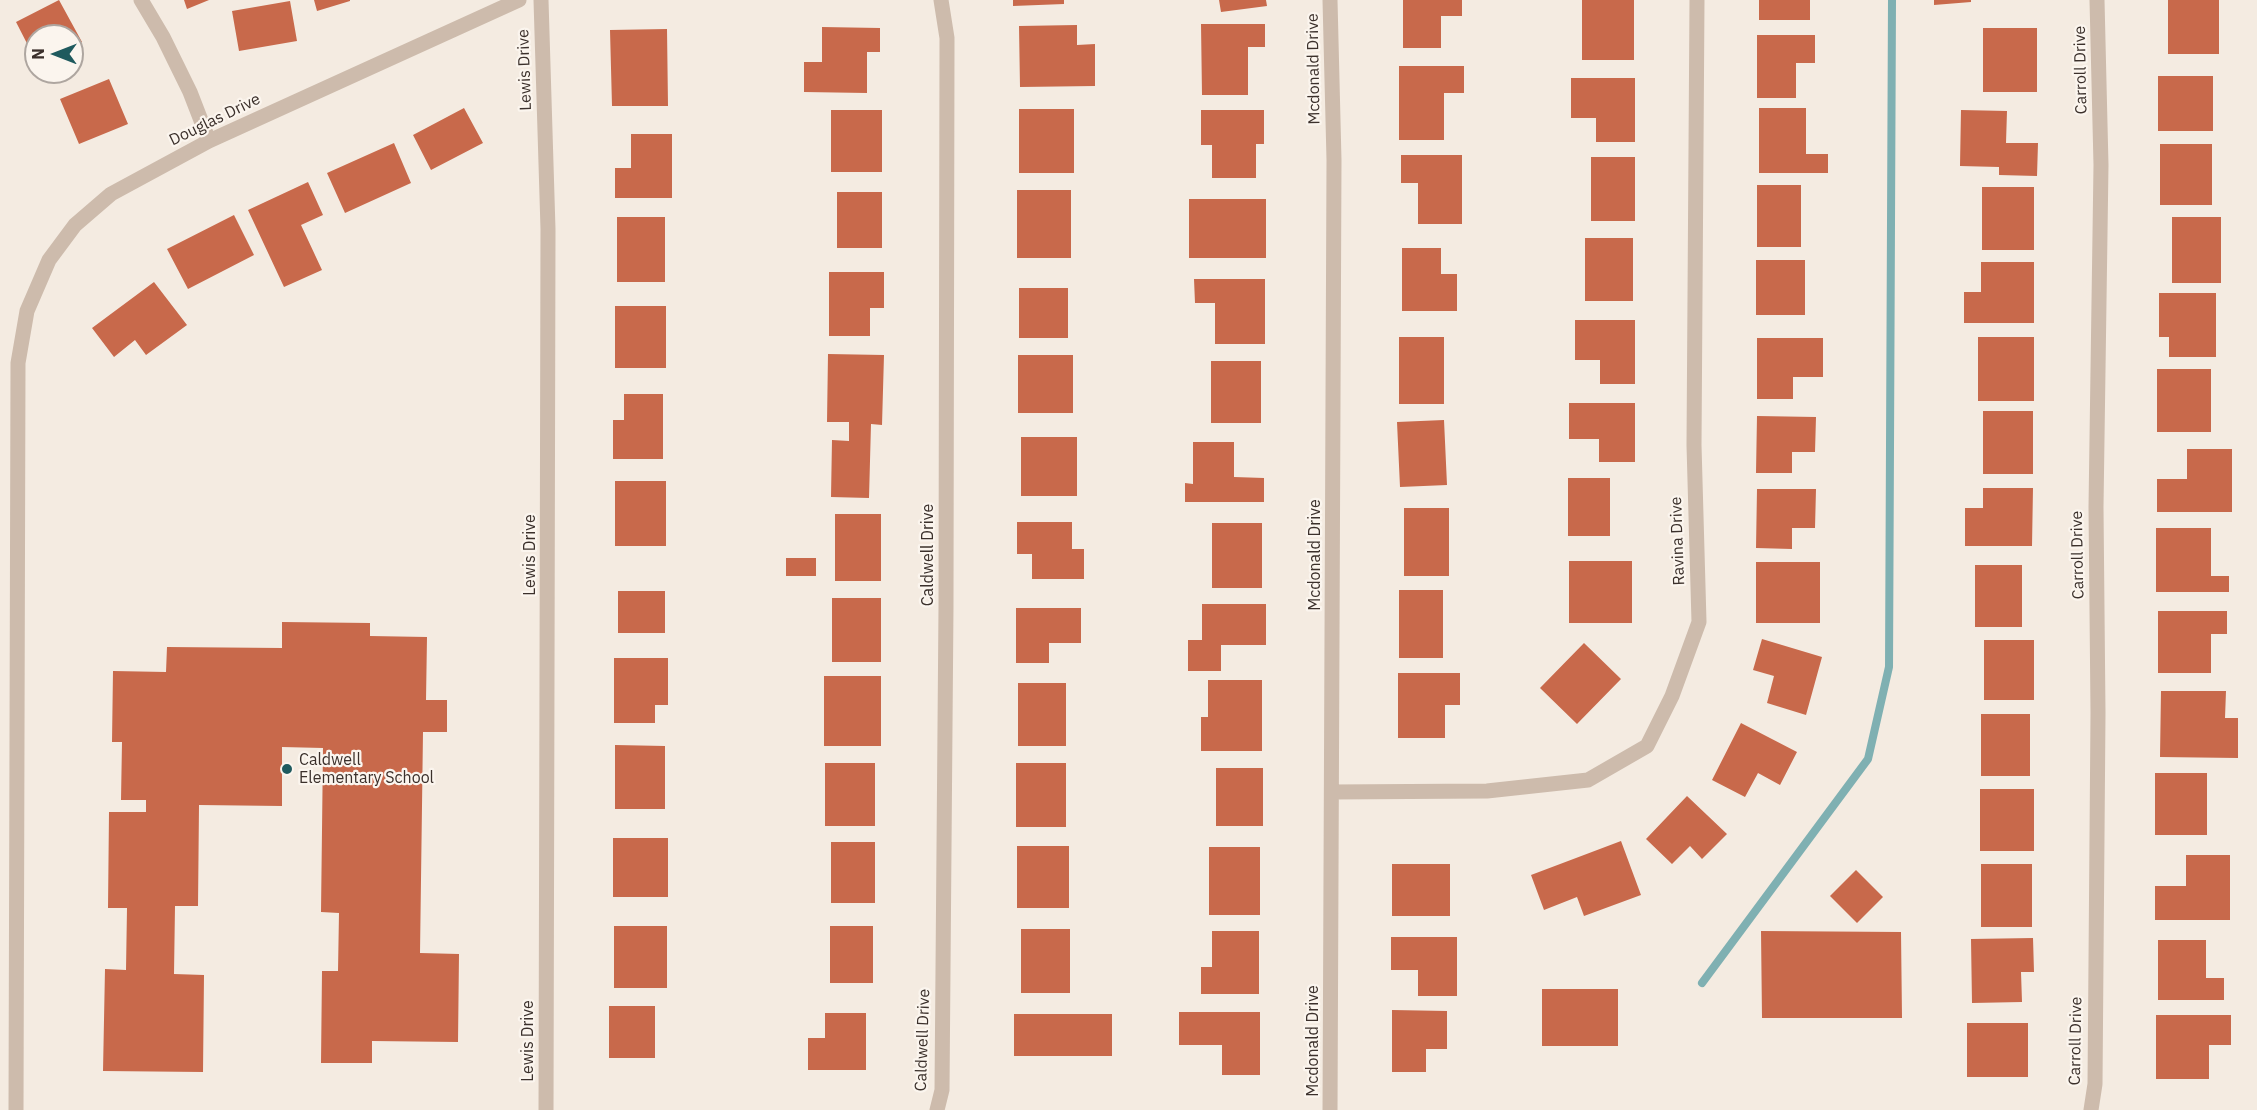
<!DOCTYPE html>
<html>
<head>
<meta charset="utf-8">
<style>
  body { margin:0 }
  #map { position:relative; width:2257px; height:1110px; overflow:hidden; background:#f4ebe1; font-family:"IBM Plex Sans",sans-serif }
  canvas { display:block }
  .north { position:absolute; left:24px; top:24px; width:60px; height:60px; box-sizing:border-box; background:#fbf5ee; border:2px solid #aea6a0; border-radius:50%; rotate:270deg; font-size:16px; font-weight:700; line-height:24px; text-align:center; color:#3b302b }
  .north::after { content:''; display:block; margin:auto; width:21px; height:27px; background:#1f5a5e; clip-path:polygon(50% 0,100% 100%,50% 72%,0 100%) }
</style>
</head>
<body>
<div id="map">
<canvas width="2257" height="1110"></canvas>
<div class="north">N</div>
</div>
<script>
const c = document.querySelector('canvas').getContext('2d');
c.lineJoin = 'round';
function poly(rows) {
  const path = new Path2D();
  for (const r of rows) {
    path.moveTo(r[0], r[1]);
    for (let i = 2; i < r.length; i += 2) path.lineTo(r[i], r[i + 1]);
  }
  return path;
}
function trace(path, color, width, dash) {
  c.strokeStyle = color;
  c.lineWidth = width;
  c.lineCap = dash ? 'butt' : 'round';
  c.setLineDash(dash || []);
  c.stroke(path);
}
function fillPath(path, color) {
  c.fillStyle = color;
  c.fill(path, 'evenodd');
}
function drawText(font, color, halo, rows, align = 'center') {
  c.font = font + ' "IBM Plex Sans",sans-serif';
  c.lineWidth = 4.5;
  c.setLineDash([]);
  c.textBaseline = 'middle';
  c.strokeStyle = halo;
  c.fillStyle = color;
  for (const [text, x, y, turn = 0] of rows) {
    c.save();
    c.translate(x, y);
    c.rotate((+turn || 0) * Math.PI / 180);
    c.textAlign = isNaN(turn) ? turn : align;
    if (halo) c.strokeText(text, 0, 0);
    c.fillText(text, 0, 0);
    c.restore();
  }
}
const stream = poly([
  [1702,983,1868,759,1889,667,1892,0]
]);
const building = poly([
  [59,0,82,42,72,47,72,36,36,36,36,61,16,22],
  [184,0,209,0,187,9],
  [314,0,350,0,350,1,317,11],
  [1013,0,1064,0,1064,4,1013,6],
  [1219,0,1266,0,1267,6,1221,12],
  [1403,0,1462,0,1462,16,1441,16,1441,48,1403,48],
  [1582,0,1634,0,1634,60,1582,60],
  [1759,0,1810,0,1810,20,1759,20],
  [1934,0,1971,0,1971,2,1934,5],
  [2168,0,2219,0,2219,54,2168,54],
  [290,1,297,41,239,51,232,11],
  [1201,24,1265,24,1265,47,1248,47,1248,95,1202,95],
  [1077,25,1077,45,1095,44,1095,86,1020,87,1019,26],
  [822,27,880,28,880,52,867,52,867,93,804,92,804,62,822,62],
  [1983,28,2037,28,2037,92,1983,92],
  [667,29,668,106,612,106,610,30],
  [1757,35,1815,35,1815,63,1796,63,1796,98,1757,98],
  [1399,66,1464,66,1464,93,1444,93,1444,140,1399,140],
  [2158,76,2213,76,2213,131,2158,131],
  [1571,78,1635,78,1635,142,1596,142,1596,118,1571,118],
  [109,79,128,124,79,144,60,99],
  [464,108,483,143,431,170,413,135],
  [1759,108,1806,108,1806,154,1828,154,1828,173,1759,173],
  [1019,109,1074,109,1074,173,1019,173],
  [831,110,882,110,882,172,831,172],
  [1201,110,1264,110,1264,144,1256,144,1256,178,1212,178,1212,145,1201,145],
  [1961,110,2007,111,2006,143,2038,143,2037,176,1999,175,1999,167,1960,166],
  [631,134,672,134,672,198,615,198,615,168,631,168],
  [394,143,411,183,345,213,327,173],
  [2160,144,2212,144,2212,205,2160,205],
  [1401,155,1462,155,1462,224,1418,224,1418,183,1401,183],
  [1591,157,1635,157,1635,221,1591,221],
  [308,182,323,215,301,225,322,270,284,287,248,210],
  [1757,185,1801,185,1801,247,1757,247],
  [1982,187,2034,187,2034,250,1982,250],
  [1017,190,1071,190,1071,258,1017,258],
  [837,192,882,192,882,248,837,248],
  [1189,199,1266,199,1266,258,1189,258],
  [234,215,254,255,188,289,167,249],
  [617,217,665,217,665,282,617,282],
  [2172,217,2221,217,2221,283,2172,283],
  [1585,238,1633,238,1633,301,1585,301],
  [1402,248,1441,248,1441,274,1457,274,1457,311,1402,311],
  [1756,260,1805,260,1805,315,1756,315],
  [1981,262,2034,262,2034,323,1964,323,1964,292,1981,292],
  [829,272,884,272,884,308,870,308,870,336,829,336],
  [1194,279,1265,279,1265,344,1215,344,1215,303,1195,303],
  [154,282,187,325,146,355,135,340,114,357,92,328],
  [1019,288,1068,288,1068,338,1019,338],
  [2159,293,2216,293,2216,357,2169,357,2169,337,2159,337],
  [615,306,666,306,666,368,615,368],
  [1575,320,1635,320,1635,384,1600,384,1600,360,1575,360],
  [1399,337,1444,337,1444,404,1399,404],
  [1978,337,2034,337,2034,401,1978,401],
  [1757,338,1823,338,1823,377,1793,377,1793,399,1757,399],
  [828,354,884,355,882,425,871,424,869,498,831,497,832,440,849,441,849,422,827,422],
  [1018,355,1073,355,1073,413,1018,413],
  [1211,361,1261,361,1261,423,1211,423],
  [2157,369,2211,369,2211,432,2157,432],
  [624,394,663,394,663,459,613,459,613,420,624,420],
  [1569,403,1635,403,1635,462,1599,462,1599,439,1569,439],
  [1983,411,2033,411,2033,474,1983,474],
  [1757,416,1816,417,1815,452,1792,452,1792,473,1756,473],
  [1444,420,1447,485,1400,487,1397,422],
  [1021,437,1077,437,1077,496,1021,496],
  [1193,442,1234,442,1234,477,1264,478,1264,502,1185,502,1185,483,1193,484],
  [2187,449,2232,449,2232,512,2157,512,2157,479,2187,479],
  [1568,478,1610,478,1610,536,1568,536],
  [615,481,666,481,666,546,615,546],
  [1983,488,2033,488,2032,546,1965,546,1965,508,1983,508],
  [1757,489,1816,489,1815,528,1792,528,1792,549,1756,548],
  [1404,508,1449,508,1449,576,1404,576],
  [835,514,881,514,881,581,835,581],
  [1017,522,1072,522,1072,549,1084,549,1084,579,1032,579,1032,554,1017,554],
  [1212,523,1262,523,1262,588,1212,588],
  [2156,528,2211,528,2211,576,2229,576,2229,592,2156,592],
  [786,558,816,558,816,576,786,576],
  [1569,561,1632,561,1632,623,1569,623],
  [1756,562,1820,562,1820,623,1756,623],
  [1975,565,2022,565,2022,627,1975,627],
  [1399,590,1443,590,1443,658,1399,658],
  [618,591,665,591,665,633,618,633],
  [832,598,881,598,881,662,832,662],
  [1202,604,1266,604,1266,645,1221,645,1221,671,1188,671,1188,640,1202,640],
  [1016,608,1081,608,1081,643,1049,643,1049,663,1016,663],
  [2158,611,2227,611,2227,634,2211,634,2211,673,2158,673],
  [282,622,370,623,370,636,427,637,426,700,447,700,447,732,423,732,420,953,459,954,458,1042,372,1041,372,1063,321,1063,322,971,338,971,339,913,321,912,323,748,282,747,282,806,199,805,198,906,175,906,174,974,204,975,203,1072,103,1071,105,969,126,970,127,908,108,908,109,812,146,812,146,800,121,800,122,742,112,742,113,671,166,672,167,647,282,648],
  [1762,639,1822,657,1806,715,1767,703,1774,676,1753,670],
  [1984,640,2034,640,2034,700,1984,700],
  [1584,643,1621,679,1577,724,1540,688],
  [614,658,668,658,668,705,655,705,655,723,614,723],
  [1398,673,1460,673,1460,705,1445,705,1445,738,1398,738],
  [824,676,881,676,881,746,824,746],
  [1208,680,1262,680,1262,751,1201,751,1201,717,1208,717],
  [1018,683,1066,683,1066,746,1018,746],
  [2161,691,2226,691,2225,718,2238,718,2238,758,2160,757],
  [1981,714,2030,714,2030,776,1981,776],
  [1741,723,1797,752,1780,785,1758,773,1745,797,1712,780],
  [615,745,665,746,665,809,615,809],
  [825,763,875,763,875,826,825,826],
  [1016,763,1066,763,1066,827,1016,827],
  [1216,768,1263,768,1263,826,1216,826],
  [2155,773,2207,773,2207,835,2155,835],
  [1980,789,2034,789,2034,851,1980,851],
  [1687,796,1727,834,1702,859,1690,846,1672,864,1646,839],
  [613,838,668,838,668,897,613,897],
  [1621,841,1641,895,1584,916,1577,897,1544,910,1531,875],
  [831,842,875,842,875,903,831,903],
  [1017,846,1069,846,1069,908,1017,908],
  [1209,847,1260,847,1260,915,1209,915],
  [2186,855,2230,855,2230,920,2155,920,2155,886,2186,886],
  [1392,864,1450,864,1450,916,1392,916],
  [1981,864,2032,864,2032,927,1981,927],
  [1856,870,1883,897,1857,923,1830,896],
  [614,926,667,926,667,988,614,988],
  [830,926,873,926,873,983,830,983],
  [1021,929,1070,929,1070,993,1021,993],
  [1212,931,1259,931,1259,994,1201,994,1201,967,1212,967],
  [1761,931,1901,932,1902,1018,1762,1018],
  [1391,937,1457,937,1457,996,1418,996,1418,970,1391,970],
  [2033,938,2034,972,2021,972,2022,1002,1972,1003,1971,939],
  [2158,940,2206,940,2206,978,2224,978,2224,1000,2158,1000],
  [1542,989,1618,989,1618,1046,1542,1046],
  [609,1006,655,1006,655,1058,609,1058],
  [1392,1010,1447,1011,1447,1049,1426,1049,1426,1072,1392,1072],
  [1179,1012,1260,1012,1260,1075,1222,1075,1222,1045,1179,1045],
  [825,1013,866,1013,866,1070,808,1070,808,1038,825,1038],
  [1014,1014,1112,1014,1112,1056,1014,1056],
  [2156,1015,2231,1015,2231,1045,2209,1045,2209,1079,2156,1079],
  [1967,1023,2028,1023,2028,1077,1967,1077]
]);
const minor = poly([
  [141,0,163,37,190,92,209,141],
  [541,0,548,229,546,1110],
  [1332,792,1487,791,1588,780,1647,746,1672,696,1699,622,1694,445,1697,0],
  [16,1110,18,363,27,311,49,260,75,225,111,194,209,141,519,0],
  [937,1110,942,1090,946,606,947,38,941,0],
  [1330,1110,1334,160,1330,0],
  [2091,1110,2095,1084,2098,713,2096,507,2101,165,2097,0]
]);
const markers = [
  [287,769,6,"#1f5a5e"]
];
const streetNames = [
  ["Mcdonald Drive",1314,69,-91],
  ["Lewis Drive",525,70,-92],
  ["Carroll Drive",2081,70,-91],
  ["Douglas Drive",215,120,-26],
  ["Ravina Drive",1678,541,-92],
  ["Lewis Drive",530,555,-90],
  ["Caldwell Drive",928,555,-90],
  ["Mcdonald Drive",1315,555,-90],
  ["Carroll Drive",2078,555,-91],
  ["Caldwell Drive",923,1040,-88],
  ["Lewis Drive",528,1041,-90],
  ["Mcdonald Drive",1313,1041,-90],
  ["Carroll Drive",2076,1041,-89]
];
const poiNames = [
  ["Caldwell",299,760],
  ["Elementary School",299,778]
];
trace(stream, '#7fb0b2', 8);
fillPath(building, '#c8694b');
trace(minor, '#cdbbac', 15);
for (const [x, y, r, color] of markers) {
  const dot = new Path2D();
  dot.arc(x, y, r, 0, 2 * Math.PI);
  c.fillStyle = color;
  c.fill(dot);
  trace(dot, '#fbf5ee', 2);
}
drawText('16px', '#3b302b', '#fbf5ee', streetNames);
drawText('16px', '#3b302b', '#fbf5ee', poiNames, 'left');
</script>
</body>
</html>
